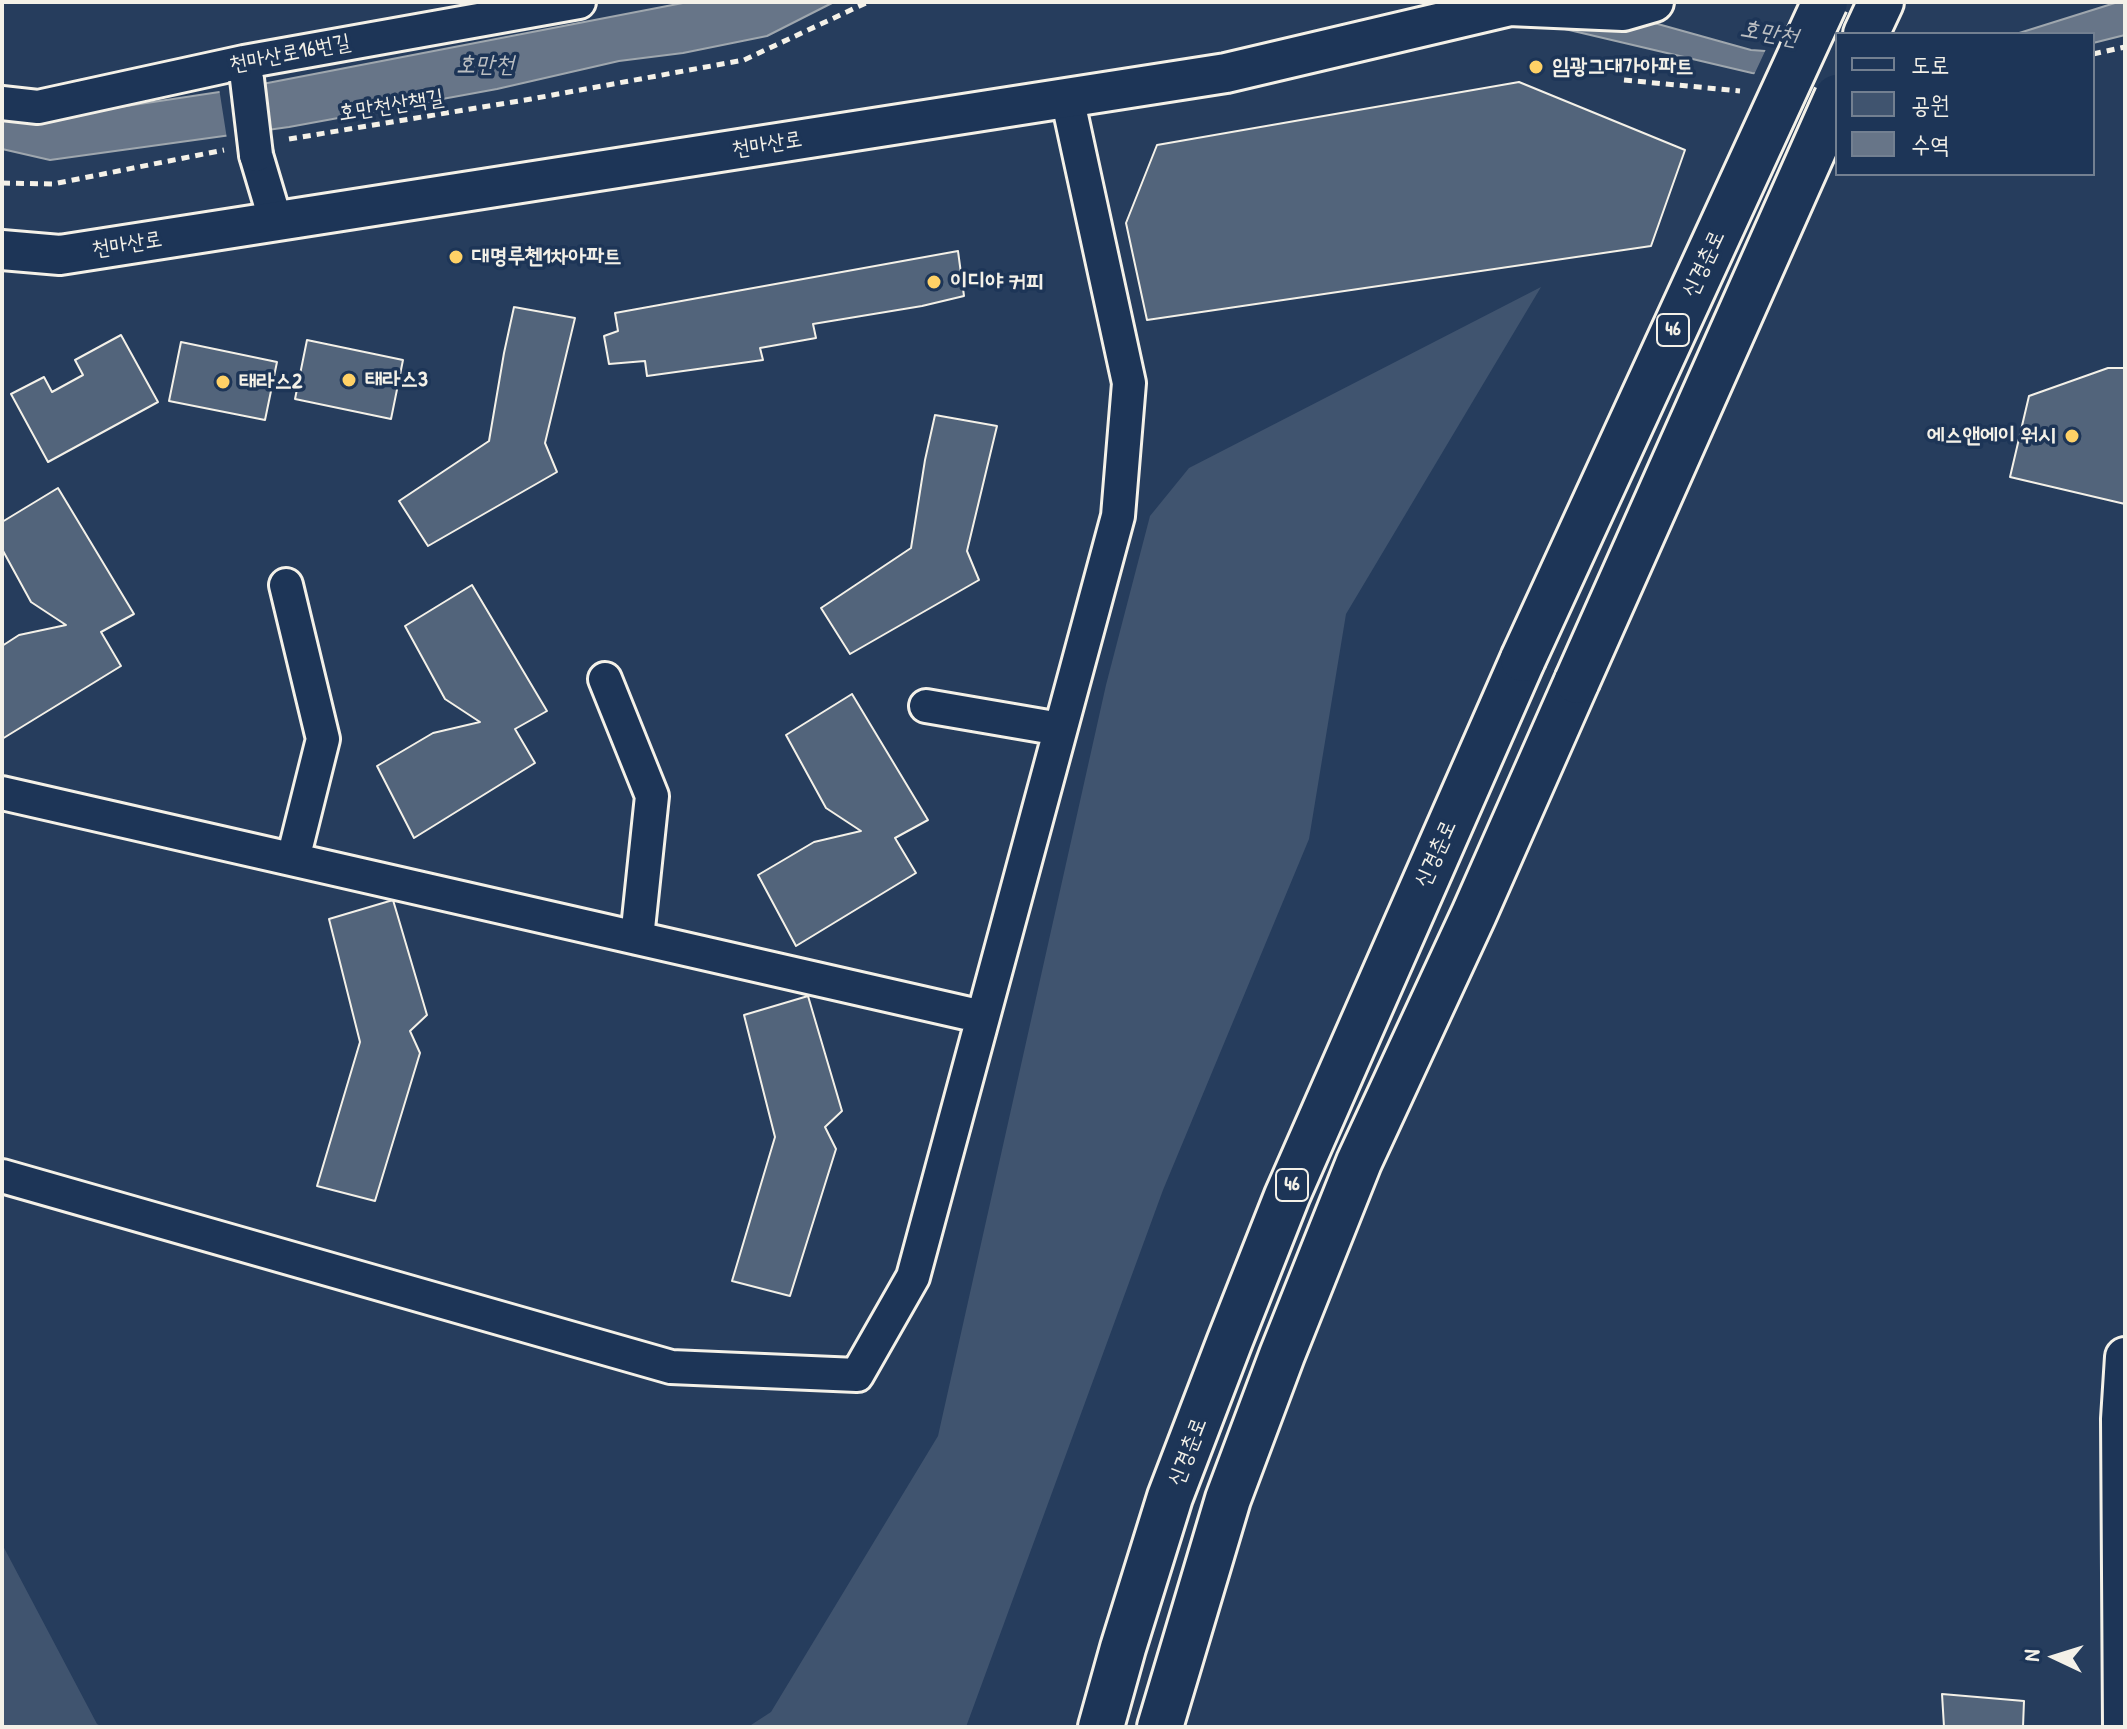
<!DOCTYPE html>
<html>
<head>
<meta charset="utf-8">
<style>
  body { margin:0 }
  #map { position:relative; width:2127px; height:1729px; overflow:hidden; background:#263d5d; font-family:"Patrick Hand","Poor Story",sans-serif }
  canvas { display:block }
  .frame { position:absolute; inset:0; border:4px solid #f4f1e8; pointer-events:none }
  .legend { position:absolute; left:1835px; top:32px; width:260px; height:144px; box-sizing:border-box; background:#1d3557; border:2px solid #738091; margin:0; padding:10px 14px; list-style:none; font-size:24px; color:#f4f1e8 }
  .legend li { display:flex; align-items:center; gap:16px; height:40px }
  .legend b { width:40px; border:2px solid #738091 }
  .north { position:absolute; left:2015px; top:1617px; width:80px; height:80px; -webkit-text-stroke:6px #1d3557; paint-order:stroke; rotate:274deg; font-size:22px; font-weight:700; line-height:32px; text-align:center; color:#f4f1e8 }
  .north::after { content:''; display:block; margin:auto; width:28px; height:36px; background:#f4f1e8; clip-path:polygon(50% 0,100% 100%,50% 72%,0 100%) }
</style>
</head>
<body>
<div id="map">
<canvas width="2127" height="1729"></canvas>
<div class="frame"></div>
<ul class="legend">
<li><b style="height:10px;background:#1d3557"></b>도로</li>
<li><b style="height:22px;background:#40546f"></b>공원</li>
<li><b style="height:22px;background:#677588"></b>수역</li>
</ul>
<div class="north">N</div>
</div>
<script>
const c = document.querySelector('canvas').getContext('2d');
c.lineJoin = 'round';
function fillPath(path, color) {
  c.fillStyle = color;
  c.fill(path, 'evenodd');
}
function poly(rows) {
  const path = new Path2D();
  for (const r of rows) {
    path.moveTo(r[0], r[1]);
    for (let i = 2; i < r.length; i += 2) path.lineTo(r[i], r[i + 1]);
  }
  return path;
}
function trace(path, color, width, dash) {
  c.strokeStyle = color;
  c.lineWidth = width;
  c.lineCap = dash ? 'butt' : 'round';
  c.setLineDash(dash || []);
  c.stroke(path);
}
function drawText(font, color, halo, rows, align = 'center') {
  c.font = font + ' "Patrick Hand","Poor Story",sans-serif';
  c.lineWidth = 7;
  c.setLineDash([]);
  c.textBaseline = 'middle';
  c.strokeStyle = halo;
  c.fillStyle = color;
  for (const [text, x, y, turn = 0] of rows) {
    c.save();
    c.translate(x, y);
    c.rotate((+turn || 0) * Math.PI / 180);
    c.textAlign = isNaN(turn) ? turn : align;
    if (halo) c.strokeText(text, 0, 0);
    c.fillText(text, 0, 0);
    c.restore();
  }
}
const green = poly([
  [1541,287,1346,614,1309,839,1163,1190,966,1727,748,1727,771,1712,938,1436,1106,685,1150,516,1189,468],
  [2,1544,97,1724,103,1727,2,1727]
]);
const water = poly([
  [688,2,834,2,767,36,683,53,619,61,497,89,289,127,50,160,2,149,2,117,40,119,226,91,688,2],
  [1450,2,1579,2,1751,50,1837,56,1837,83,1752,73,1450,2],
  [2118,2,2125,2,2125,35,2093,43,2093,34,2016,34,2118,2]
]);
const pier = poly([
  [1767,47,1837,52,1837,87,1753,77],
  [262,80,272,133,227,139,219,88]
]);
const building = poly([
  [1519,82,1685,150,1651,246,1147,320,1126,223,1157,145,1519,82],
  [958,251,964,296,922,306,813,324,816,338,760,348,763,360,647,376,645,361,609,364,604,336,618,331,615,313,958,251],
  [514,307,575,318,545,443,557,472,428,546,399,501,489,441,504,353,514,307],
  [121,335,158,402,48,462,11,394,44,377,52,392,83,375,75,360,121,335],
  [307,340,403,360,391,419,295,399,307,340],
  [181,342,277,362,265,420,169,401,181,342],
  [2108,368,2125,368,2125,504,2010,477,2029,396,2108,368],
  [935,415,997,426,967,551,979,580,850,654,821,608,911,548,925,460,935,415],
  [58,488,134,614,101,632,121,666,2,739,2,646,19,635,66,625,31,602,2,549,2,522,58,488],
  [472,585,547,711,515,729,535,763,414,838,377,766,433,733,480,722,445,699,405,626,472,585],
  [852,694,928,820,895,838,916,873,796,946,758,875,814,842,861,831,826,808,786,735,852,694],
  [393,900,427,1015,410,1031,420,1053,375,1201,317,1186,360,1042,329,919,393,900],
  [808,996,842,1111,825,1127,836,1149,790,1296,732,1281,775,1137,744,1015,808,996],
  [1942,1694,2024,1701,2023,1727,1944,1727,1942,1694]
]);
const path = poly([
  [2093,54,2125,47],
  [1624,80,1740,91],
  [289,139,531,99,744,60,868,2],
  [2,183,53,184,224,150]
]);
const minor = poly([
  [2,103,38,107,244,62,579,2],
  [256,155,276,222],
  [286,585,323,739,293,859],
  [605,679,652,796,637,938],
  [926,706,1060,729],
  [2,793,983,1017],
  [2,1176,671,1367,857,1375,913,1277,1118,516,1129,383,1067,97]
]);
const tertiary = poly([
  [1509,6,1623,11,1654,2],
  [2,250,60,255,1226,73,1527,2],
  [2123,1727,2121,1419,2125,1357]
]);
const trunk = poly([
  [1866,34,1881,2],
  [1101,1727,1123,1648,1170,1497,1229,1343,1287,1196,1523,659],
  [1160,1727,1228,1499,1282,1355,1359,1162,1474,914,1577,681]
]);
const minorBridge = poly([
  [247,79,256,155]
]);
const trunkBridge = poly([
  [1523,659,1825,2],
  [1577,681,1837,97]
]);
const markers = [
  [1536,67,8,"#ffd166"],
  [456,257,8,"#ffd166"],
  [934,282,8,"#ffd166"],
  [349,380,8,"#ffd166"],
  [223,382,8,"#ffd166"],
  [2072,436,8,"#ffd166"]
];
const shields = [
  [1673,330,32],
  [1292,1185,32]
];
const shieldNames = [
  ["46",1673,330],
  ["46",1292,1185]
];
const streetNames = [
  ["천마산로16번길",290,54,-11],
  ["호만천산책길",391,106,-9],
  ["천마산로",767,145,-9],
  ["천마산로",127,245,-9],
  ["신경춘로",1704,264,-65],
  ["신경춘로",1436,854,-66],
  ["신경춘로",1188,1452,-69]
];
const poiNames = [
  ["임광그대가아파트",1552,67],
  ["대명루첸1차아파트",472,257],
  ["이디야 커피",950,282],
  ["태라스3",365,380],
  ["태라스2",239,382],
  ["에스앤에이 워시",2056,436,"right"]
];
const waterNames = [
  ["호만천",1769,34,10],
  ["호만천",485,66]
];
fillPath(green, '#40546f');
fillPath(water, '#677588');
trace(water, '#9fa7ae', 2);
fillPath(pier, '#263d5d');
fillPath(building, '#52647b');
trace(building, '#f4f1e8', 2);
trace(minor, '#f4f1e8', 38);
trace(tertiary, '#f4f1e8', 44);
trace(trunk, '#f4f1e8', 50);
trace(path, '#f4f1e8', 5, [8, 6]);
trace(minor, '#1d3557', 32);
trace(tertiary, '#1d3557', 38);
trace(trunk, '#1d3557', 44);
trace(minorBridge, '#f4f1e8', 38, []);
trace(trunkBridge, '#f4f1e8', 50, []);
trace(minorBridge, '#1d3557', 32);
trace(trunkBridge, '#1d3557', 44);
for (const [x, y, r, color] of markers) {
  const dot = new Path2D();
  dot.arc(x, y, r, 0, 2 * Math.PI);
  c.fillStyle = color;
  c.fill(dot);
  trace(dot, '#1d3557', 3);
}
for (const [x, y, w] of shields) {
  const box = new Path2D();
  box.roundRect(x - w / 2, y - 16, w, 32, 6);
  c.fillStyle = '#1d3557';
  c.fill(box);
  trace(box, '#f4f1e8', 2);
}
drawText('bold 20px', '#f4f1e8', null, shieldNames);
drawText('22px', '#f4f1e8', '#1d3557', streetNames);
drawText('bold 22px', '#f4f1e8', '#1d3557', poiNames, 'left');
drawText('italic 24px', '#bcbfc2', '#1d3557', waterNames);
</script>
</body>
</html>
